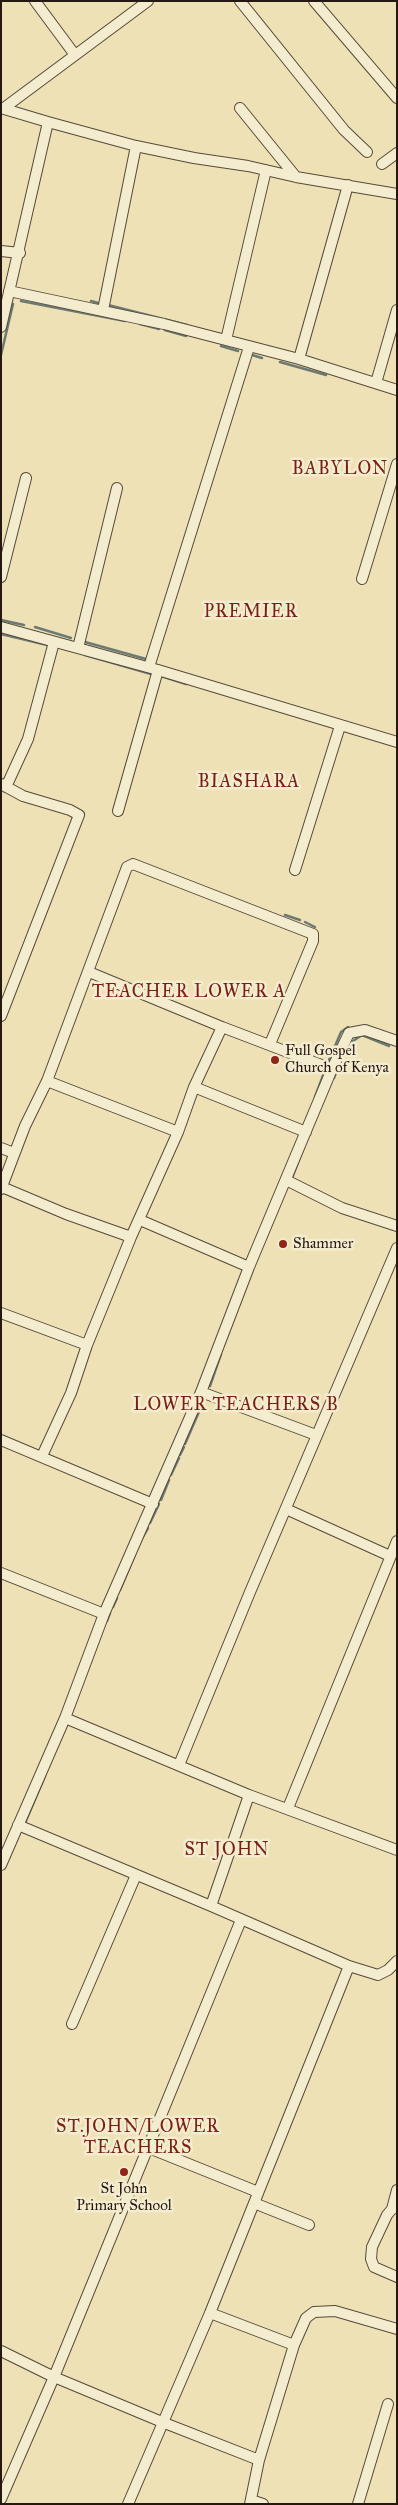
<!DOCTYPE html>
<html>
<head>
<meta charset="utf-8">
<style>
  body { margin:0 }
  #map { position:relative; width:398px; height:2505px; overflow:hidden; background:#eee1b5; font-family:"IM FELL Great Primer",serif }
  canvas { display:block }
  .frame { position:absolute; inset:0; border:2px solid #241811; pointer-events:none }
</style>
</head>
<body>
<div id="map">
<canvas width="398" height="2505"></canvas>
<div class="frame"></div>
</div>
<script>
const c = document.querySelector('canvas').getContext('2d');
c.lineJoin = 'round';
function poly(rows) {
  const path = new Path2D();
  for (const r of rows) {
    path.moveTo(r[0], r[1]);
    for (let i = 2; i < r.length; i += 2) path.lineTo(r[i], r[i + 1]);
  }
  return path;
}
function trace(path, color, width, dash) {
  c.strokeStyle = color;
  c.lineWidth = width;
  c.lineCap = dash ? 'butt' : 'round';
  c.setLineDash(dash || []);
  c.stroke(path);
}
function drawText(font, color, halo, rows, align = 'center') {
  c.font = font + ' "IM FELL Great Primer",serif';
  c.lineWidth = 5;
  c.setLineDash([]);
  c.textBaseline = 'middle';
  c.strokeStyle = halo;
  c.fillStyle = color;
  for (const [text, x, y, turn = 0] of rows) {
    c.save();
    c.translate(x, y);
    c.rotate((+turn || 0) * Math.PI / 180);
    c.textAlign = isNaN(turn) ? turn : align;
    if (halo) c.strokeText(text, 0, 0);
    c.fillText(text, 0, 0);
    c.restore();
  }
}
const stream = poly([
  [21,301,125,321],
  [91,301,102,304],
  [108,305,187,325],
  [140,324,159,329],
  [165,330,186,336],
  [221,346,238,351],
  [1,355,13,304],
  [252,355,262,358],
  [280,362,326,375],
  [1,620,24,625],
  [35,627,71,638],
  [1,634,47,645],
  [85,642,146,659],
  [85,655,151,674],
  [161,676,186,684],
  [285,915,300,920],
  [305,922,315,927],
  [353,1041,362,1035,389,1046],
  [329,1060,341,1032,348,1027],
  [334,1078,337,1070],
  [315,1097,324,1073,319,1069],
  [292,1178,304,1147],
  [210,1386,221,1354],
  [185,1444,205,1398],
  [180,1455,184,1447],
  [171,1475,179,1458],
  [161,1500,169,1480],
  [150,1523,159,1504],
  [141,1540,148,1528],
  [120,1590,134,1557],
  [113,1607,117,1598],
  [107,1621,110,1613],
  [25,1823,45,1776]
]);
const minor = poly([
  [35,1,75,55],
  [240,1,344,130,367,152],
  [314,1,397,98],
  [1,108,48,122,1,327],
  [4,108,148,1],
  [240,108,296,177],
  [48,122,136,146,194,158,248,166,296,177,397,194],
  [382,164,397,153],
  [1,251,20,253],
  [9,291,164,324,299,359,397,390],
  [103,310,136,146],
  [226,340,266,170],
  [299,359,348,185],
  [376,383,397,310],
  [1,577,26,478],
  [362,579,397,464],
  [1,627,158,670,397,742],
  [78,648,117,488],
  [149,667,249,347],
  [1,784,23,796,70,810,79,815,1,1016],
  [6,787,28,739,54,642],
  [118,811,158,670],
  [295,870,340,726],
  [89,972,222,1027,332,1069],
  [47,1081,178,1132],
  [194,1087,306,1132],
  [1,1148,14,1153],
  [286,1180,342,1208,397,1226],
  [2,1187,66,1214,131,1237],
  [1,1189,25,1126,47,1081,127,867,133,864,313,934,313,941,270,1044],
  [140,1220,249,1267],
  [1,1313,87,1345],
  [201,1392,316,1435],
  [1,1440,153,1504],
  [42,1456,71,1393,87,1345,131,1237,178,1132,194,1087,222,1027],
  [286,1509,390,1556],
  [1,1573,104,1614],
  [65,1718,249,1795,397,1850],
  [179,1765,250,1592,397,1248],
  [288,1808,397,1541],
  [18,1825,211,1906,349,1966,378,1975,388,1970,397,1961],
  [1,1865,65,1718,104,1614,201,1392,249,1267,332,1069,349,1033,365,1030,397,1041],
  [211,1906,249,1795],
  [72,2024,136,1875],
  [149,2148,258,2192],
  [254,2203,309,2225],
  [397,2207,392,2209,387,2215,372,2247,371,2259,374,2267,397,2277],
  [392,2209,397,2190],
  [210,2313,294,2345],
  [1,2351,54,2377,162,2422,259,2460],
  [1,2499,54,2377,241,1920],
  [251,2500,263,2504],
  [128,2504,210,2313,349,1966],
  [250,2504,259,2460,294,2345,306,2318,314,2312,335,2311,397,2329],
  [358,2504,388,2404]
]);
const markers = [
  [275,1060,5,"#8f2418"],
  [283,1244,5,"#8f2418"],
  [124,2172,5,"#8f2418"]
];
const poiNames = [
  ["Full Gospel",285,1051],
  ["Church of Kenya",285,1068],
  ["Shammer",293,1244],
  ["St John",124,2189,"center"],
  ["Primary School",124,2206,"center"]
];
const quarterNames = [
  ["BABYLON",340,470],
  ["PREMIER",251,613],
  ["BIASHARA",249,783],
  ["TEACHER LOWER A",189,993],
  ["LOWER TEACHERS B",236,1406],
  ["ST JOHN",227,1851],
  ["ST.JOHN/LOWER",138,2128],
  ["TEACHERS",138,2149]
];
trace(stream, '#6c7a74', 2.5);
trace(minor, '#564a3a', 12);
trace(minor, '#f4eccf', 10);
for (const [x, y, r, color] of markers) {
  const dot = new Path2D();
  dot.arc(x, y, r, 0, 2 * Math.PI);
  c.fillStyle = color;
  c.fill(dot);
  trace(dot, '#f4eccf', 2);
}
drawText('15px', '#241811', '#f4eccf', poiNames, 'left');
c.letterSpacing = '1px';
drawText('18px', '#7a1f14', '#f4eccf', quarterNames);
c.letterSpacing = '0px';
</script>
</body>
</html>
